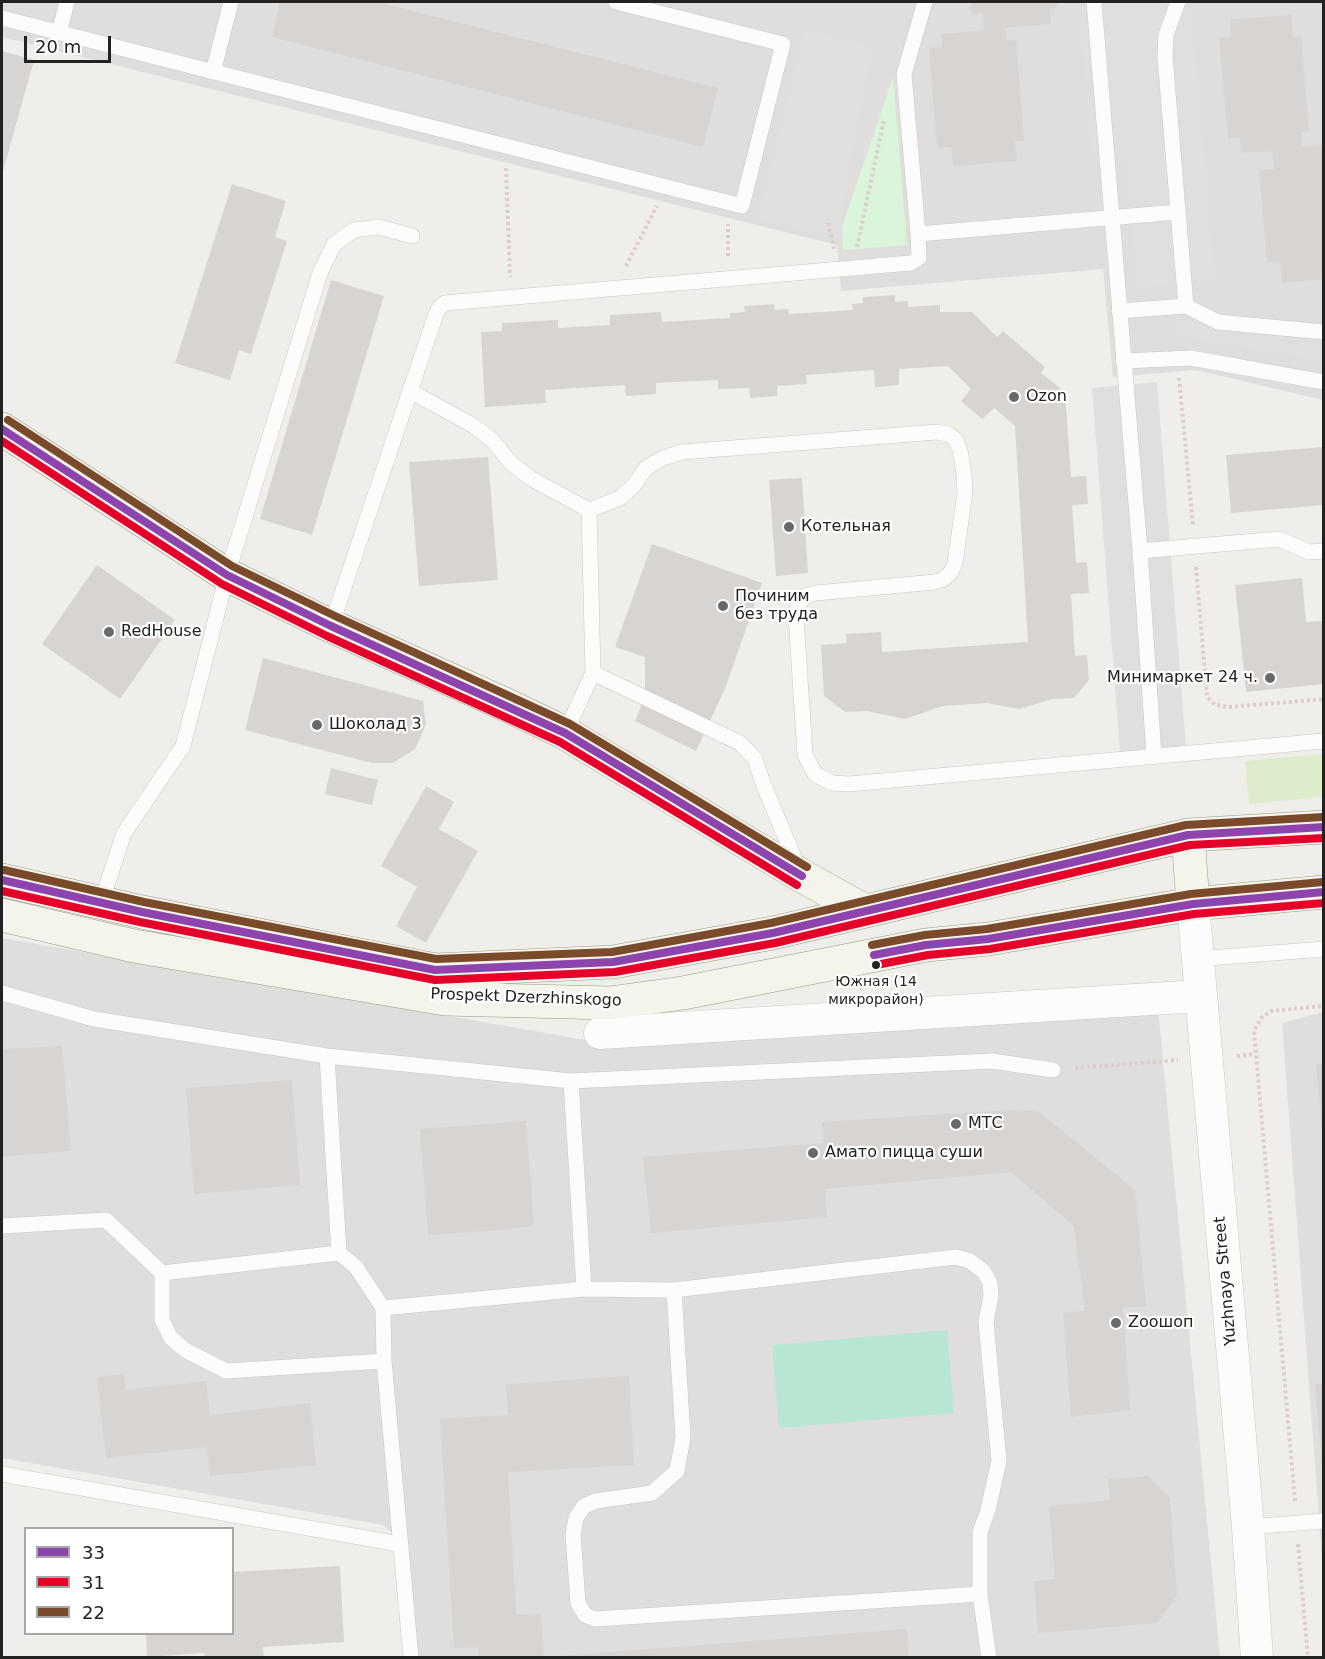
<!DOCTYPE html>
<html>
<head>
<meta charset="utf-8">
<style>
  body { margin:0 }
  #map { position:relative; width:1325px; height:1659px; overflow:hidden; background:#f0eeeb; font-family:"DejaVu Sans",sans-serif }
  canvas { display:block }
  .frame { position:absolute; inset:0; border:3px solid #222; pointer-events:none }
  .legend { position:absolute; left:24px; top:1527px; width:210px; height:108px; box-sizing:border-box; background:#fff; border:2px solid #a7a7a7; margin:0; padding:8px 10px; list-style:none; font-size:18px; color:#222 }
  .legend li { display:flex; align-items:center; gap:12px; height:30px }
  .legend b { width:30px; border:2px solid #a7a7a7 }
  .scale { position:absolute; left:24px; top:36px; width:87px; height:27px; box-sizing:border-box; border:3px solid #222; border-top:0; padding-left:8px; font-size:18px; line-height:21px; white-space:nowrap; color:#222; -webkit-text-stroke:4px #fff; paint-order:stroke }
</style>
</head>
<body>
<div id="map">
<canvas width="1325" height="1659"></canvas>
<div class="frame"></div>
<ul class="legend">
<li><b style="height:8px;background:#8e44ad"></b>33</li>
<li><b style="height:8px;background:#e4002b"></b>31</li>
<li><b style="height:8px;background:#7a4b2a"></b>22</li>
</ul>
<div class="scale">20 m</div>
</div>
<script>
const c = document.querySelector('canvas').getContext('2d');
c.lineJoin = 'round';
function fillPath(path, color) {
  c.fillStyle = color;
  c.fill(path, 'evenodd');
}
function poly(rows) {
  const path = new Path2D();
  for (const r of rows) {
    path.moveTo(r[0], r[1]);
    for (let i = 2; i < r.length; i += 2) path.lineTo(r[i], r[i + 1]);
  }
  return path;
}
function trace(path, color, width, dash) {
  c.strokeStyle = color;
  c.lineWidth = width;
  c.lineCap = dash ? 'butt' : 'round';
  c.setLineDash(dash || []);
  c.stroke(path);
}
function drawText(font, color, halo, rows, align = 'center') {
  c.font = font + ' "DejaVu Sans",sans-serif';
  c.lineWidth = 4.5;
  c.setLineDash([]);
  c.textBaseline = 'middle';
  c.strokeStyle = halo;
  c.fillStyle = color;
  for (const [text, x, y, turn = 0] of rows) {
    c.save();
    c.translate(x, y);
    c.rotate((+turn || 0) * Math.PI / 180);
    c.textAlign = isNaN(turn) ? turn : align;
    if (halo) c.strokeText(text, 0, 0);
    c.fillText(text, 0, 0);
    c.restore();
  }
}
const residential = poly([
  [2,2,1323,2,1323,400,1196,370,1113,377,1103,269,841,291,837,245,2,37],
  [2,938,603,1043,1158,1008,1220,1657,417,1657,407,1546,383,1525,2,1458],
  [1323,1012,1323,1573,1282,1023]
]);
const grass = poly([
  [1323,754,1323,797,1249,804,1245,761]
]);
const park = poly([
  [893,77,907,245,843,250,842,227]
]);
const pitch = poly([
  [947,1330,954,1413,779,1428,772,1345]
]);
const parking = poly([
  [1079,2,1191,2,1215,280,1137,287,1125,154,1092,157],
  [805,30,873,47,836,239,758,219],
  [1177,319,1323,343,1323,360,1175,336],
  [1157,382,1186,747,1120,752,1092,388]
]);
const building = poly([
  [280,2,377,2,718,88,703,147,272,37],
  [970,2,1057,2,1058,7,1050,8,1051,24,1005,28,1006,41,1016,40,1020,90,1024,141,1015,141,1017,161,953,166,951,147,937,148,929,48,942,47,942,34,984,30,983,13,971,15],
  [1291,15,1293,37,1301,36,1309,131,1301,132,1302,147,1324,145,1324,279,1282,283,1280,262,1267,263,1259,170,1274,169,1272,151,1241,153,1240,138,1228,139,1219,38,1231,37,1230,20],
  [2,51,34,60,2,175],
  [232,184,286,201,275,237,287,241,251,354,239,350,230,380,175,363],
  [331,280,384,296,312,535,260,519],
  [895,295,895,302,908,301,908,307,940,305,940,312,972,312,997,337,1003,331,1045,367,1041,373,1065,392,1071,477,1086,476,1088,504,1072,505,1076,563,1087,562,1089,593,1071,594,1075,656,1087,655,1089,680,1074,698,1052,699,1019,709,987,703,943,706,905,719,867,711,845,712,824,696,821,645,847,643,846,634,881,632,882,652,1028,642,1015,426,994,408,982,419,961,401,971,389,948,366,899,369,899,385,875,387,874,370,806,375,807,384,777,386,777,396,750,398,749,388,718,389,718,380,656,383,656,394,626,396,625,385,545,390,546,403,485,407,481,332,502,331,502,323,558,320,558,328,610,325,610,315,661,312,662,322,730,318,730,313,745,312,744,306,774,304,775,310,788,309,789,314,853,310,852,304,863,303,863,297],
  [1324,447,1324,505,1231,513,1226,455],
  [488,457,498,580,419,586,409,462],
  [802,478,808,573,776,576,769,480],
  [652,544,762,583,726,686,696,751,635,721,645,696,645,657,615,647],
  [97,565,175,620,120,699,42,644],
  [1302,578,1306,622,1324,621,1324,684,1246,692,1235,585],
  [263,658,423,701,426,725,415,749,393,763,372,763,245,730],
  [331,768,378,780,372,805,325,794],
  [426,786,454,802,439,829,478,851,426,943,396,926,417,887,381,866],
  [62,1046,71,1151,2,1157,2,1049],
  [1324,1063,1324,1131,1322,1131,1316,1064],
  [292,1080,300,1185,194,1194,186,1088],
  [1011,1110,1038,1111,1135,1190,1146,1306,1123,1308,1130,1410,1071,1417,1063,1313,1085,1311,1074,1226,1011,1172,825,1189,827,1217,651,1233,643,1157,824,1143,822,1122],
  [526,1121,534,1226,501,1230,428,1235,420,1129],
  [124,1374,126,1390,206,1381,210,1415,310,1403,316,1465,210,1476,207,1447,106,1458,97,1377],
  [629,1376,634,1465,508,1472,516,1615,541,1614,544,1658,479,1658,478,1647,454,1648,440,1419,508,1415,506,1384],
  [1324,1383,1324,1467,1322,1467,1315,1384],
  [1149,1476,1170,1499,1177,1596,1157,1623,1038,1633,1034,1581,1055,1579,1049,1506,1110,1500,1108,1479],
  [340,1566,344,1642,263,1647,264,1658,205,1658,204,1653,147,1657,146,1634,232,1634,232,1572],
  [907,1629,909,1658,559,1658,559,1656]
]);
const path = poly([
  [506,168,510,277],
  [828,223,834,249],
  [857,247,884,120],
  [728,256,728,224],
  [626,266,657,206],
  [1179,378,1193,526],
  [1196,567,1207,697,1215,705,1229,707,1324,699],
  [1237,1056,1255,1054],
  [1075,1068,1178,1060],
  [1295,1501,1254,1031,1261,1018,1271,1011,1324,1006],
  [1298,1544,1308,1658]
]);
const lane = poly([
  [1094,2,1140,551,1154,755],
  [2,18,742,206,783,44,616,2],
  [59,33,67,2],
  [213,72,231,2],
  [918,234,904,74,925,2],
  [1186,306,1218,322,1324,332],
  [1119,311,1186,306,1165,57,1166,35,1178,2],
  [1123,361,1191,358,1324,382],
  [410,391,474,426,492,440,511,463,530,478,589,510],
  [1140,551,1279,539,1309,552,1324,551],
  [331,626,435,317,439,308,445,303,911,263,919,258,918,234,1178,212],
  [593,673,589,510,620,498,634,485,646,468,663,458,682,452,937,432,948,434,956,440,960,450,964,473,965,492,955,563,951,572,944,579,935,582,816,593,805,596,798,605,796,616,805,755,815,774,832,783,849,784,1324,741],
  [565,733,593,673,740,743,755,759,764,786,798,867],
  [101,903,124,833,183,746,227,575,320,273,334,244,354,230,379,227,412,236],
  [1197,959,1324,949],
  [2,993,94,1019,327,1056,571,1081,992,1061,1053,1070],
  [327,1056,339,1253],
  [571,1081,584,1289],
  [2,1226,106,1220,162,1273,339,1253,356,1267,383,1308,384,1361,411,1658],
  [162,1273,162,1320,171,1338,185,1350,226,1371,384,1361],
  [674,1290,683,1438,677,1471,652,1493,596,1501,584,1506,576,1518,573,1535,578,1603,585,1615,595,1619,980,1594],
  [383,1308,584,1289,674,1290,956,1257,970,1261,984,1272,990,1283,991,1296,986,1322,999,1461,988,1510,980,1532,980,1594,989,1658],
  [2,1474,399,1544],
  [1248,1527,1324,1521]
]);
const street = poly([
  [1193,904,1248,1527,1257,1658],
  [600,1033,1200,996]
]);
const secondary = poly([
  [2,429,227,575,331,626,509,706,565,733,802,876,865,911],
  [1188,835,1193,904],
  [2,880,142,912,435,970,613,962,773,933,1188,835,1324,827],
  [2,915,134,946,445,999,610,1003,683,993,926,945,988,939,1193,904,1324,892]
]);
const bus1 = poly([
  [2,429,227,575,331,626,565,733,802,876],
  [2,880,142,912,435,970,613,962,773,933,1188,835,1324,827],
  [874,955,926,945,988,939,1193,904,1324,892]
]);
const bus2 = poly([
  [2,441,222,584,327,636,560,742,797,885],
  [2,891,140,922,435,980,615,972,775,943,1190,845,1324,838],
  [876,965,928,955,990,949,1194,914,1324,903]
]);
const bus3 = poly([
  [8,420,232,566,335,616,570,724,807,867],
  [4,870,144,902,436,959,612,952,771,923,1186,825,1323,817],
  [872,945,925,935,987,929,1191,894,1323,882]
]);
const markers = [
  [1014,397,6,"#6a6968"],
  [789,527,6,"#6a6968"],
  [723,606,6,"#6a6968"],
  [109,632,6,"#6a6968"],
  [1270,678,6,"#6a6968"],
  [317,725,6,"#6a6968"],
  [876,965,5,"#222"],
  [956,1124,6,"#6a6968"],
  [813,1153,6,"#6a6968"],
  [1116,1323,6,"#6a6968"]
];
const busNames = [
  ["Южная (14",876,982],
  ["микрорайон)",876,1000]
];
const poiNames = [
  ["Ozon",1026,397],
  ["Котельная",801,527],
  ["Починим",735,597],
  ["без труда",735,615],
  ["RedHouse",121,632],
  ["Минимаркет 24 ч.",1258,678,"right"],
  ["Шоколад 3",329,725],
  ["МТС",968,1124],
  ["Амато пицца суши",825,1153],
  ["Zooшоп",1128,1323]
];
const streetNames = [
  ["Prospekt Dzerzhinskogo",526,998,2],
  ["Yuzhnaya Street",1226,1281,-95]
];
fillPath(residential, '#dfdedc');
fillPath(grass, '#ddeccb');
fillPath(park, '#daf5da');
fillPath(pitch, '#b7e6d2');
fillPath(parking, '#e0dfde');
fillPath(building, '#d7d4d2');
trace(lane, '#c9c8c7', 16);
trace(street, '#c9c8c7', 33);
trace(secondary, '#999a82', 34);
trace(path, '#dccecd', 4, [3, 3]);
trace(lane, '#fdfcfc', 15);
trace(street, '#fdfcfc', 32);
trace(secondary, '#f4f4ed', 33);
trace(bus1, '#8e44ad', 8);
trace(bus2, '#e4002b', 8);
trace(bus3, '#7a4b2a', 8);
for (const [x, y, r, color] of markers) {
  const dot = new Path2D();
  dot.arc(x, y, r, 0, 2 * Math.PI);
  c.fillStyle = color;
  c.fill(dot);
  trace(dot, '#fff', 2);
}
drawText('14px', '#222', '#fff', busNames);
drawText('16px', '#222', '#fff', poiNames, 'left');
drawText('16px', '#222', '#fff', streetNames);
</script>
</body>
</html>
